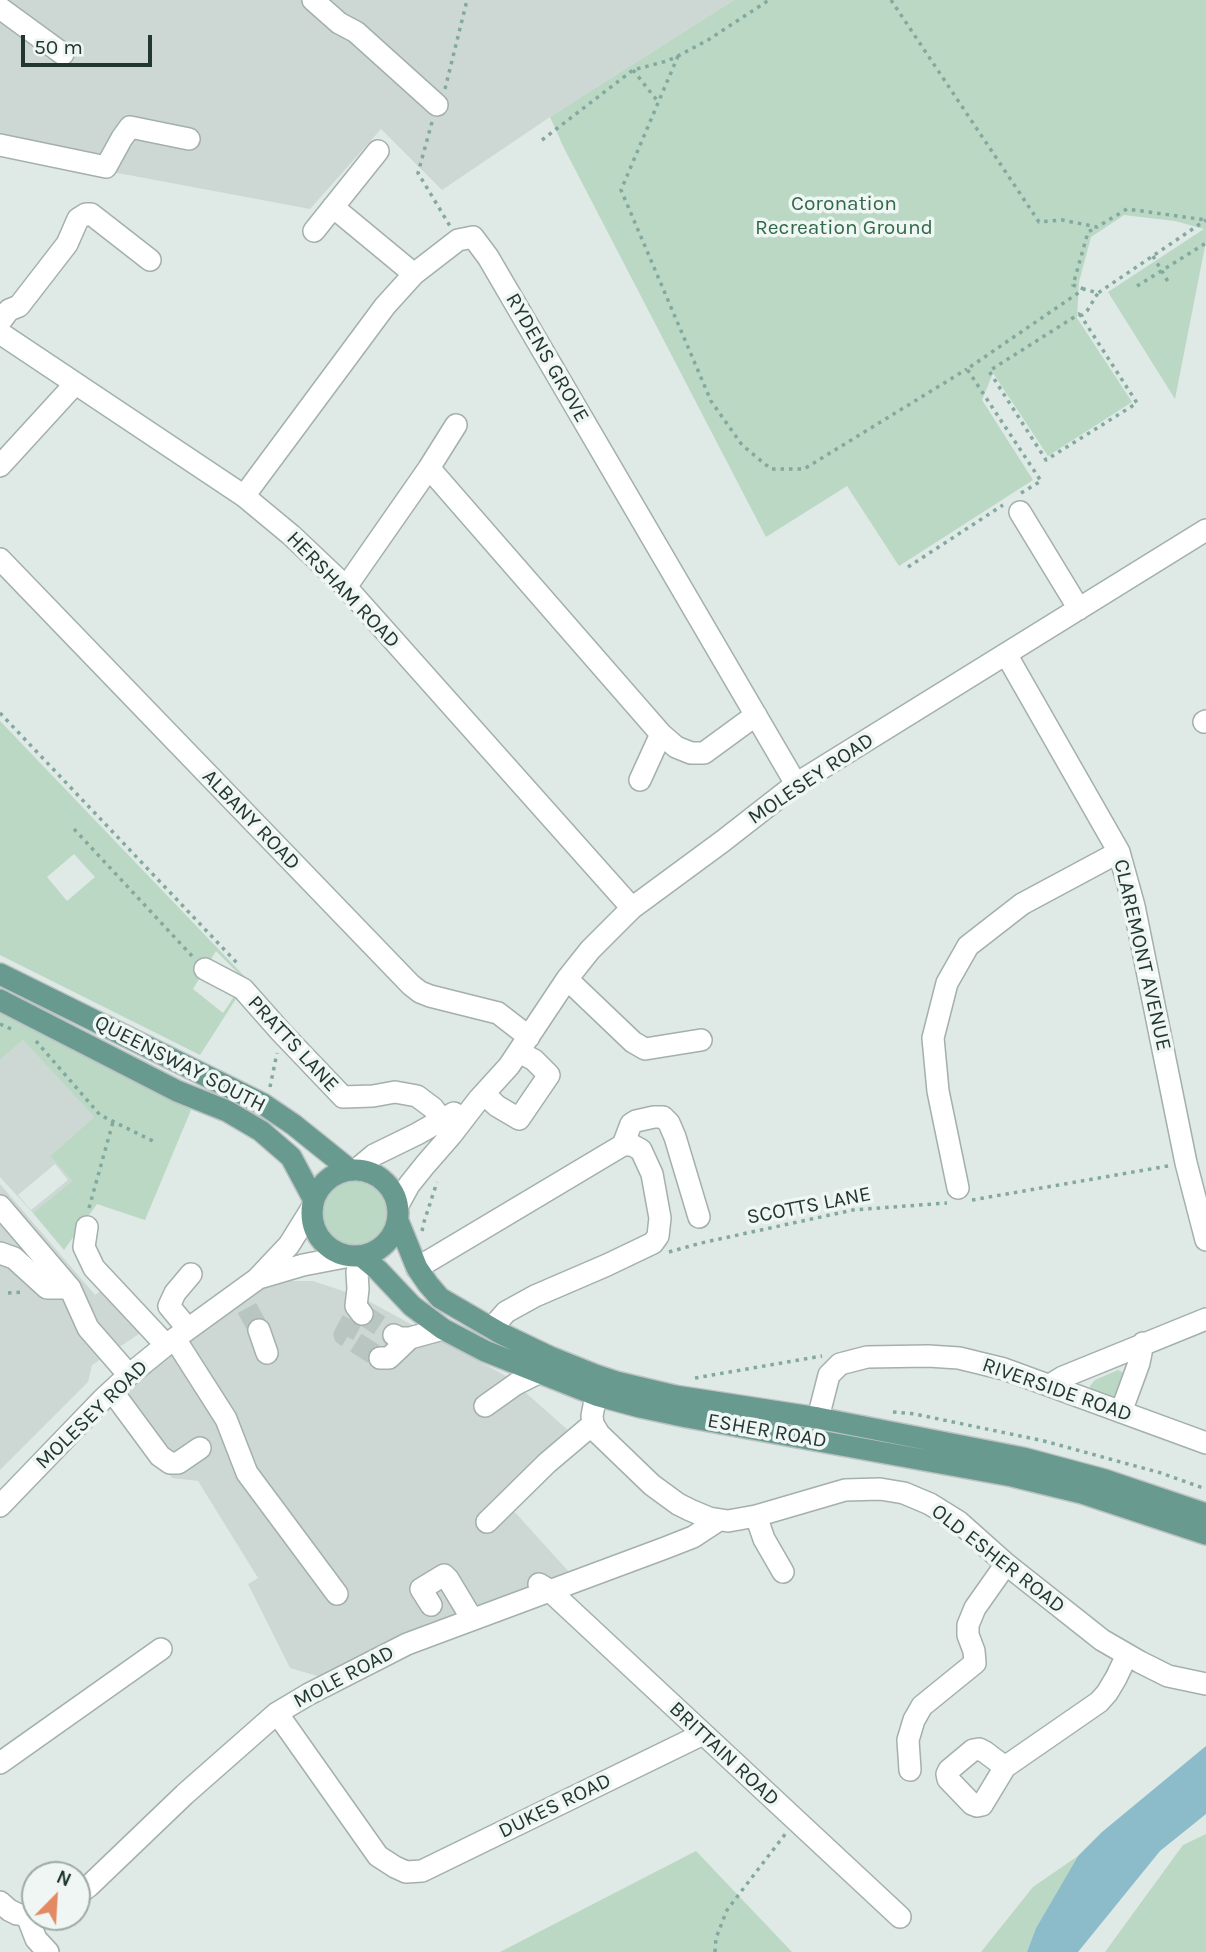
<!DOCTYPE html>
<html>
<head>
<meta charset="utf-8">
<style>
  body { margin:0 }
  #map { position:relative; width:1206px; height:1952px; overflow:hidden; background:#dfe9e5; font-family:Karla,sans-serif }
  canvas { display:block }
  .north { position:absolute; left:21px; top:1861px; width:70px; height:70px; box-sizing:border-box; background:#eff6f3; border:2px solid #9daaa6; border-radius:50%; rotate:24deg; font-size:19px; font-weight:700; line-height:28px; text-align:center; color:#223732 }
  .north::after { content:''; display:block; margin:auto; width:24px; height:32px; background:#e38a63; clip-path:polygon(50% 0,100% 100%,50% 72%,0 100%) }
  .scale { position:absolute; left:21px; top:35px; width:131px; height:32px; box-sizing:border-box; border:4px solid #223732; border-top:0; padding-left:9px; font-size:21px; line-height:24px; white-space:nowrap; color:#223732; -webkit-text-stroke:5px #eff6f3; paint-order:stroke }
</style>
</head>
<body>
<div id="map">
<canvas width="1206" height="1952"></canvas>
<div class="north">N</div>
<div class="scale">50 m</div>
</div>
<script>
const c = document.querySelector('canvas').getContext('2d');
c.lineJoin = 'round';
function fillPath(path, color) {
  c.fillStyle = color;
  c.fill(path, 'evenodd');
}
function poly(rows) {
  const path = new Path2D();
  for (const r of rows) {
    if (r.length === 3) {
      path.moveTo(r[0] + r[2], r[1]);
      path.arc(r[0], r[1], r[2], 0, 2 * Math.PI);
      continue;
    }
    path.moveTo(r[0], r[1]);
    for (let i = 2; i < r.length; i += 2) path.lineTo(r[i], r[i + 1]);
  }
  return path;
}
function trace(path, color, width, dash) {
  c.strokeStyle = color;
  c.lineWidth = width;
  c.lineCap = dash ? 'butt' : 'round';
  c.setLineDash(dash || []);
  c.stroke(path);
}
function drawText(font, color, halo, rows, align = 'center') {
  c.font = font + ' Karla,sans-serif';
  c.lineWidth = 7;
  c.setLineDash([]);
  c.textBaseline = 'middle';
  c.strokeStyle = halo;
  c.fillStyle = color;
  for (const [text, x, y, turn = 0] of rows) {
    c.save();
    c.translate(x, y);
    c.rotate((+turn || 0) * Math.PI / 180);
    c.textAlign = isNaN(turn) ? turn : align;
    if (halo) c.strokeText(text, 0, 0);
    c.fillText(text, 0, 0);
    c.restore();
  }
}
const built = poly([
  [0,0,734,0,550,117,442,190,381,129,310,209,0,151],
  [23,1040,94,1117,50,1156,72,1181,33,1213,0,1177,0,1060],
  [55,1164,68,1180,31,1210,18,1195],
  [0,1184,95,1295,102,1290,142,1332,92,1365,88,1382,0,1470],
  [267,1281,313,1281,361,1297,508,1377,578,1439,513,1510,569,1572,488,1604,321,1677,290,1668,248,1584,258,1578,198,1481,172,1478,114,1399,201,1327]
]);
const green = poly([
  [734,0,1206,0,1206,241,1175,399,1108,292,1204,229,1175,221,1124,215,1091,237,1079,282,1077,318,1132,402,1048,456,993,373,982,400,1033,480,899,566,847,486,766,537,564,148,550,117],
  [0,721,248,980,200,1055,0,955],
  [74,854,95,877,67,901,47,877],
  [216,951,245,980,223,1013,193,989],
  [0,1004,34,1021,191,1110,145,1220,97,1204,64,1250,33,1213,72,1181,50,1156,94,1117,23,1040,0,1060],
  [355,1213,32],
  [1118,1370,1126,1374,1116,1399,1091,1389,1090,1386,1095,1380],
  [1206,1834,1206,1952,1105,1952,1183,1845],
  [696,1851,792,1952,500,1952],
  [1078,1856,1036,1928,1027,1952,981,1952,1033,1887]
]);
const water = poly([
  [1206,1746,1206,1814,1160,1851,1078,1952,1027,1952,1036,1928,1078,1856,1102,1832]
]);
const minorTunnel = poly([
  [247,1308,259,1330],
  [362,1314,394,1335],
  [352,1320,344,1335,380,1358]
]);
const path = poly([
  [891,0,1039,222,1062,220,1097,227,1127,209,1206,220],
  [678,56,621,190,711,401,742,445,771,469,804,469,967,369],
  [633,70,659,103],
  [445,89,467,0],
  [432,122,418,173,450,226],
  [542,140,633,70,667,61,678,56,708,40,769,0],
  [1153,256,1170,285],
  [1137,286,1206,243],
  [1084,289,1073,285,1088,232,1095,228],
  [1081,316,1079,314,989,371,1046,460,1137,403,1081,316,1087,311,1098,293],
  [1021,493,1041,481,967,369,1084,289,1098,293,1206,220],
  [908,567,1003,505],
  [0,713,237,963],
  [74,829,192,956],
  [0,1024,11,1029],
  [36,1041,100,1115,157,1143],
  [270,1087,277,1053],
  [972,1200,1168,1166],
  [89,1208,113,1122],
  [422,1231,424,1222,437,1182],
  [669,1252,701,1243,853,1210,947,1203],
  [8,1293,25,1292],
  [695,1378,822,1356],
  [893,1412,915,1414,1044,1441,1161,1473,1206,1489],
  [715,1952,716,1938,727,1910,786,1833]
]);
const minor = poly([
  [313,0,339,23,356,32,437,105],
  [0,8,63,54],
  [0,145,106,167,122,138,130,127,189,139],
  [333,207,414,274],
  [314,231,378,151],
  [0,322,9,310,19,306,67,244,78,219,86,214,91,214,150,260],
  [0,333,244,496,291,535,346,587,632,908],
  [0,466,75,384],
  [429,468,661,734,676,747,691,753,704,753,756,715],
  [244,496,385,306,414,274,458,240,473,237,488,257,796,784],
  [1020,512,1079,609],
  [0,559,411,985,420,992,430,996,498,1013,529,1037],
  [346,587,429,468,456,425],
  [1006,654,1119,852,1134,906,1186,1163,1206,1240],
  [1204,722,1206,721],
  [640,780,661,734],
  [205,969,243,989,281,1032,343,1097,373,1096,395,1092,417,1096,433,1108,452,1134],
  [567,979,633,1042,645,1049,701,1040],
  [484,1094,497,1106,519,1119,549,1075,534,1060,519,1052],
  [623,1145,631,1124,636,1121,654,1117,663,1117,669,1123,675,1137,699,1217],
  [356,1170,374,1155,417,1134,454,1113],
  [958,1188,938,1091,933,1038,947,983,968,946,1022,904,1119,852],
  [398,1205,409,1185,425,1165,452,1134,479,1099,509,1066,567,979,590,950,632,908,723,841,796,784,1206,530],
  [0,1206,70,1288,88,1328,129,1375],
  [87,1227,84,1247,94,1268,166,1345],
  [0,1253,14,1258,47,1288,70,1288],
  [361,1256,357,1272,358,1289,356,1306,362,1314],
  [417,1268,623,1145,632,1145,641,1150,652,1174,660,1218,658,1236,653,1243,607,1265,535,1296,506,1312,492,1328],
  [259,1278,303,1265,350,1256],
  [188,1329,169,1306,175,1293,191,1274],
  [259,1330,267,1353],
  [394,1335,399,1338,410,1338,443,1329],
  [175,1339,226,1419,247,1473,337,1594],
  [380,1358,389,1358,410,1338],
  [1050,1385,1063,1377,1206,1319],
  [112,1391,160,1456,170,1463,178,1463,200,1448],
  [596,1395,592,1416,593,1424,599,1434,652,1485,678,1504,690,1510,709,1518,728,1521,756,1516,845,1490,880,1489,904,1493,930,1504,959,1522,1006,1564,1102,1640,1140,1662,1168,1676,1206,1684],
  [485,1406,516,1384,538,1373],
  [1121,1412,1139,1363,1143,1343],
  [818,1418,829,1375,840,1364,867,1357,928,1356,959,1358,1004,1369,1206,1443],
  [0,1506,103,1399,129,1375,166,1345,257,1279,289,1245,312,1208],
  [756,1516,764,1539,783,1572],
  [487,1522,547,1463,593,1424],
  [539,1584,549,1590,900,1917],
  [431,1605,421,1589,444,1575,448,1579,472,1619],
  [277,1713,378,1856,395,1867,406,1872,422,1871,703,1734],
  [0,1763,161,1649],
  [1005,1767,985,1752,979,1749,973,1750,949,1770,947,1774,948,1779,972,1804,977,1806,982,1805,1005,1767,1099,1702,1107,1693,1116,1678,1127,1655],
  [910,1770,908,1740,914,1720,922,1706,975,1663,974,1651,968,1635,968,1625,975,1608,1006,1564],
  [77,1895,89,1886,185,1794,277,1713,309,1694,407,1644,665,1548,693,1537,719,1520],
  [0,1902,9,1910,17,1914,35,1917],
  [27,1916,36,1939,48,1952]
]);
const major = poly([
  [0,974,263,1104,294,1125,350,1170],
  [0,1000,177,1091,227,1111,261,1131,291,1157,314,1200],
  [355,1213,43],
  [398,1221,417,1268,428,1284,440,1298,500,1333,550,1357,595,1375,616,1382,675,1396,818,1418,1023,1458,1105,1480,1206,1514],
  [361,1256,378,1270,412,1306,443,1329,485,1351,596,1395,640,1407,687,1417,1012,1476,1082,1493,1206,1534]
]);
const parkNames = [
  ["Coronation",844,204],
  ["Recreation Ground",844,228]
];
const streetNames = [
  ["RYDENS GROVE",547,358,60],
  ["HERSHAM ROAD",343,590,46],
  ["MOLESEY ROAD",811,779,-34],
  ["ALBANY ROAD",251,820,46],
  ["CLAREMONT AVENUE",1142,955,77],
  ["PRATTS LANE",293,1044,47],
  ["QUEENSWAY SOUTH",180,1064,27],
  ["SCOTTS LANE",809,1206,-11],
  ["RIVERSIDE ROAD",1057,1390,19],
  ["MOLESEY ROAD",92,1415,-44],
  ["ESHER ROAD",767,1431,10],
  ["OLD ESHER ROAD",998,1559,38],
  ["MOLE ROAD",344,1677,-28],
  ["BRITTAIN ROAD",724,1754,43],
  ["DUKES ROAD",555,1806,-26]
];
fillPath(built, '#cdd8d4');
fillPath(green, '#bad8c4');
fillPath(water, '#8cbbc9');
trace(minorTunnel, '#b9c5c1', 21, [21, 10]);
trace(minor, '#a3b0ac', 24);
trace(major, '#bdc3c2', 24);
trace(path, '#83a99f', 3.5, [3.5, 5]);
trace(minor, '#fff', 21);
trace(major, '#689a90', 21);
drawText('21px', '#30694a', '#eff6f3', parkNames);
drawText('21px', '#223732', '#eff6f3', streetNames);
</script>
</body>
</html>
